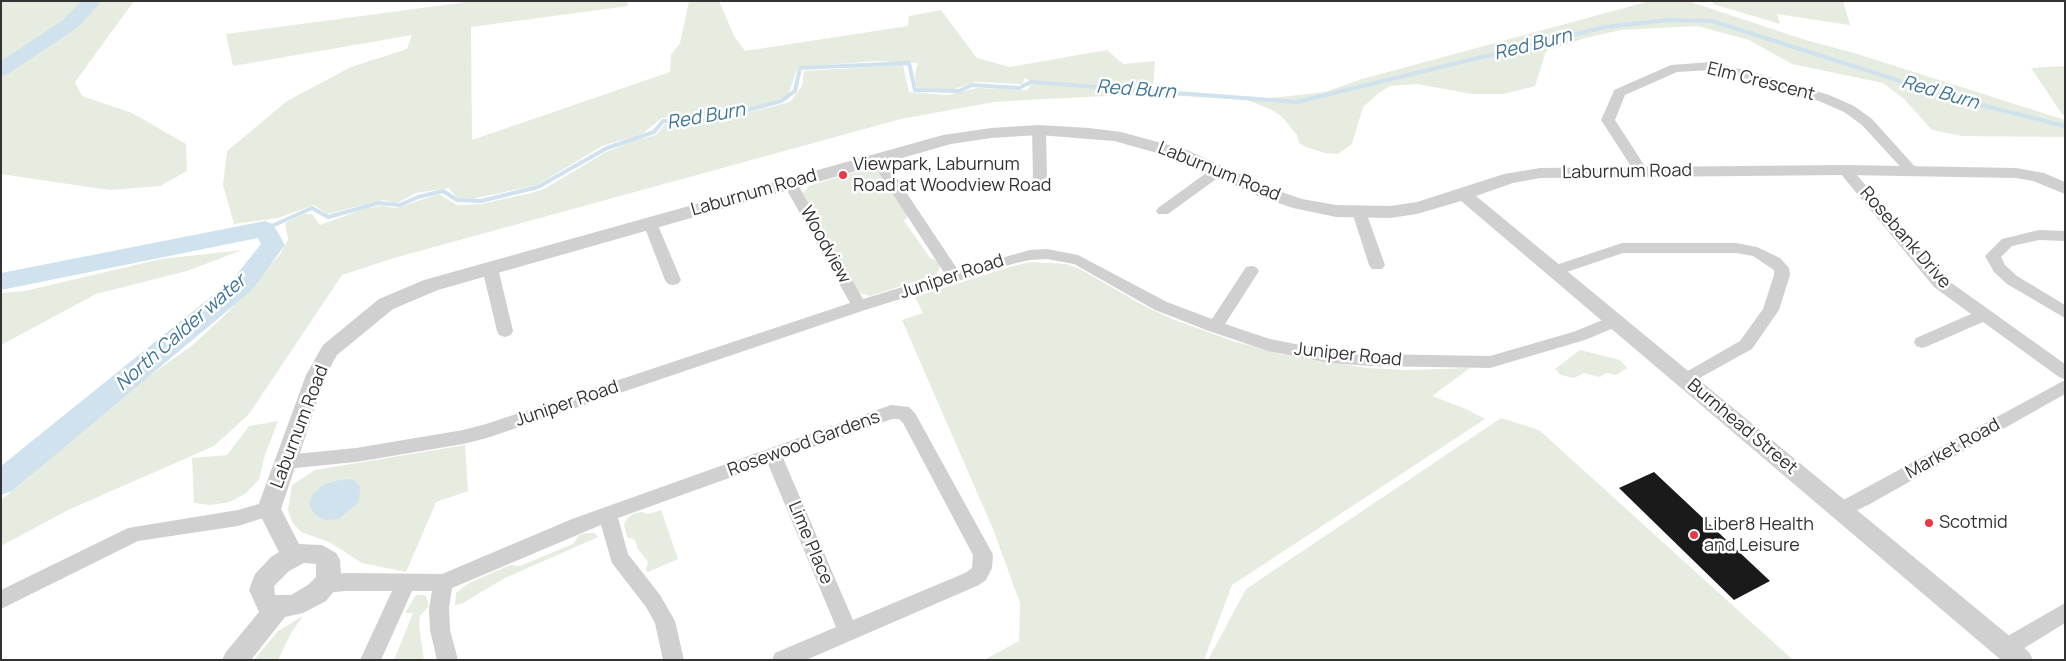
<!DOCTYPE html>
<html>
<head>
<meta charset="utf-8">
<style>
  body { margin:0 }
  #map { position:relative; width:2066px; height:661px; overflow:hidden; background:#fff; font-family:Manrope,sans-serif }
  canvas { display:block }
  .frame { position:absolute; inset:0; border:2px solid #333; pointer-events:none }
</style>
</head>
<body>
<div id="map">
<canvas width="2066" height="661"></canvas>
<div class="frame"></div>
</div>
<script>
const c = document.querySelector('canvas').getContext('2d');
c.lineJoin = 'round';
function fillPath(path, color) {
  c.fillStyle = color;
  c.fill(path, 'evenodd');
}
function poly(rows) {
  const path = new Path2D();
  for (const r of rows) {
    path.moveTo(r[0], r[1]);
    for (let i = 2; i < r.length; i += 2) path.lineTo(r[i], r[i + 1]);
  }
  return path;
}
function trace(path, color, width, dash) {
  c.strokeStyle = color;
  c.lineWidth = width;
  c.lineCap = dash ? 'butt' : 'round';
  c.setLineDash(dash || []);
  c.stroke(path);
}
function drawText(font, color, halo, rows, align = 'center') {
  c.font = font + ' Manrope,sans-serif';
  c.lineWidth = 5;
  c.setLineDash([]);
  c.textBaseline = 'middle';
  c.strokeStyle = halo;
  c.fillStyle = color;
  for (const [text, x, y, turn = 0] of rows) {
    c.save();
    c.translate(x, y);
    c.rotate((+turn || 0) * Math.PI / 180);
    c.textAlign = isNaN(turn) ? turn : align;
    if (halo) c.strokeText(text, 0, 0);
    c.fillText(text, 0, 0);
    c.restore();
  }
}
const green = poly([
  [1,1,134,1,75,82,82,96,132,113,186,144,187,171,160,186,109,190,1,174],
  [474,1,627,1,628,6,471,27,472,140,670,72,671,55,680,43,689,1,719,1,734,36,745,51,908,26,909,16,941,10,977,58,1010,67,1107,50,1123,64,1155,61,1153,90,1262,99,1325,92,1362,79,1650,1,1688,1,1802,39,1854,53,2065,120,2065,137,1962,136,1932,130,1904,99,1883,83,1792,64,1749,40,1697,26,1621,30,1585,38,1546,51,1535,86,1504,94,1472,94,1417,84,1390,86,1379,93,1363,107,1352,144,1338,154,1325,153,1306,147,1299,143,1297,135,1282,117,1272,110,1247,100,1149,94,1024,100,994,102,901,119,394,258,342,275,249,414,214,446,68,510,1,546,1,500,28,478,87,420,194,344,229,311,281,253,288,239,285,223,304,214,312,214,320,225,364,209,382,206,396,208,439,194,457,205,481,204,531,193,544,189,606,152,633,141,656,135,665,124,707,123,790,102,802,86,804,71,903,65,909,92,947,95,977,88,1027,90,1033,82,1024,78,1023,84,975,82,954,89,918,89,916,84,915,74,918,63,876,61,798,67,788,95,770,103,714,116,662,118,642,134,602,146,537,185,472,199,457,198,449,188,416,193,397,203,383,200,327,214,314,205,278,218,234,224,223,185,227,151,287,101,351,67,407,49,412,35,233,66,226,34],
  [1712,1,1843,1,1850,25,1777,14,1780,24,1713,4],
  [2065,66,2065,116,2062,114,2031,68],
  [869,168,877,171,883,176,908,216,904,221,931,259,937,260,940,267,936,275,870,296,860,293,856,288,803,193,809,186],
  [242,250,187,271,96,294,1,345,1,293,25,291,161,259],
  [1031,262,1066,264,1080,269,1148,308,1175,320,1236,342,1282,354,1367,368,1407,370,1470,368,1432,396,1466,409,1485,419,1232,585,1204,660,984,660,1019,641,1020,603,993,529,902,320,923,313,915,297,1013,266],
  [1580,350,1620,360,1627,368,1616,375,1606,373,1600,377,1584,373,1574,378,1561,375,1555,369],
  [1501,418,1539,430,1793,660,1208,660,1246,589],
  [278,421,265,455,259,479,246,493,230,502,210,505,194,503,192,458,227,455,249,426],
  [465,445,468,491,436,502,406,572,362,563,329,542,301,532,292,522,288,510,292,485,315,470],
  [661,510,678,559,648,572,646,570,648,562,638,549,635,540,627,537,624,525,626,520,633,514,641,512,649,514],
  [586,533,595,533,598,537,505,578,463,603,455,605,456,593,469,583,510,565,520,566,573,544,579,535],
  [416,595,425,595,428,601,428,607,420,616,419,625,424,660,394,660,413,613,405,613],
  [303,616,291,633,278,660,254,660,278,631]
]);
const water = poly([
  [349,479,355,481,360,487,359,502,339,519,326,520,318,517,312,511,309,503,313,494,322,486,335,481]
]);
const stream = poly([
  [265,229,312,208,328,217,379,203,400,205,418,197,443,191,457,200,481,201,538,187,607,148,654,132,663,121,712,120,781,101,795,91,800,68,909,63,915,90,959,91,972,85,1019,88,1031,82,1297,102,1605,27,1668,20,1712,21,1947,96,2064,126]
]);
const river = poly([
  [82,1,102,1,77,28,8,74,1,76,1,61,63,20,82,1],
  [265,221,273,224,285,245,251,291,12,491,1,495,1,466,233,279,261,244,258,238,1,290,1,273,265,221]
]);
const building = poly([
  [1654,472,1770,581,1734,600,1619,488]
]);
const minor = poly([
  [1711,62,1760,74,1829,95,1854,106,1872,119,1918,170,1916,173,1911,174,1906,173,1862,125,1844,112,1819,101,1752,80,1711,70,1677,72,1625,95,1615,120,1648,171,1646,174,1636,174,1601,120,1613,93,1614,90,1671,65,1711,62],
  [1039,126,1046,130,1047,178,1045,181,1040,182,1035,181,1033,178,1032,130,1039,126],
  [877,155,882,156,958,270,1030,250,1047,249,1078,255,1167,302,1212,319,1246,267,1251,266,1256,267,1259,271,1225,324,1270,339,1331,351,1370,354,1490,356,1573,332,1615,315,1621,317,1623,321,1621,325,1585,340,1490,368,1370,366,1331,363,1268,351,1209,331,1155,310,1074,264,1047,259,1030,260,1016,263,865,310,487,438,463,444,356,462,285,469,279,467,276,462,279,457,285,455,356,448,463,430,486,424,850,303,783,183,785,180,790,179,795,180,797,183,863,299,945,274,870,159,877,155],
  [1845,166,1850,167,1946,279,2065,364,2065,379,2059,377,1983,322,1928,346,1922,348,1916,346,1914,342,1916,338,1971,314,1934,287,1840,173,1838,170,1840,167,1845,166],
  [1218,167,1223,168,1225,171,1223,174,1168,214,1158,214,1156,211,1158,208,1213,168,1218,167],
  [1359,207,1364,209,1366,212,1385,265,1382,269,1372,269,1369,265,1352,212,1354,209,1359,207],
  [650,218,655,220,657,223,681,280,678,284,673,285,668,284,665,280,643,223,645,220,650,218],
  [2039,230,2065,231,2065,241,2039,240,2012,246,2001,257,2005,265,2017,276,2065,305,2065,318,2007,284,1994,272,1985,256,2002,239,2039,230],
  [1622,243,1736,243,1757,247,1780,258,1789,268,1790,275,1779,310,1752,349,1685,386,1679,384,1677,380,1679,376,1740,341,1763,309,1774,275,1774,270,1753,256,1736,253,1623,253,1555,276,1550,275,1547,271,1550,267,1622,243],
  [490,263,495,264,498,268,513,331,511,335,505,337,499,335,497,331,482,268,485,264,490,263],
  [2065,380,2065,394,1870,504,1841,518,1834,515,1832,510,1834,505,2065,380],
  [891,405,909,407,915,413,990,549,993,555,992,568,986,580,979,585,806,660,772,660,775,653,836,627,768,464,618,518,628,554,660,595,675,621,684,660,663,660,655,623,646,607,612,563,601,525,452,588,449,608,450,630,458,660,437,660,430,630,429,608,432,591,412,591,381,660,360,660,392,591,346,591,325,593,318,590,315,584,318,578,325,575,346,573,442,574,572,519,891,405],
  [892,419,899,419,903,423,973,555,972,568,965,573,853,620,783,458,892,419],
  [269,501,276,504,278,509,276,514,238,526,138,541,1,609,1,590,128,528,238,510,269,501],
  [2065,603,2065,623,2013,655,2006,657,1999,655,1996,648,1999,641,2065,603]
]);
const tertiary = poly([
  [1039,125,1089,128,1121,132,1187,150,1270,188,1302,199,1336,205,1390,206,1417,202,1504,174,1540,168,1845,165,2016,168,2044,173,2065,182,2065,194,2033,181,2016,178,1845,175,1540,178,1513,183,1476,196,2029,652,2033,660,2001,660,1461,201,1417,214,1390,218,1336,217,1293,208,1258,196,1175,158,1114,141,1039,135,991,138,951,144,438,290,393,309,337,355,326,375,281,509,299,544,322,545,336,553,340,560,341,575,334,591,326,601,303,613,285,617,251,660,222,660,226,652,259,612,249,590,255,574,271,557,279,552,257,509,306,375,323,345,379,299,424,280,943,135,991,128,1039,125],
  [304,563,316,564,316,577,308,585,291,595,275,595,274,586,289,571,304,563]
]);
const markers = [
  [843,175,5,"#e63946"],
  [1929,523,5,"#e63946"],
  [1694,535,5,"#e63946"]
];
const streetNames = [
  ["Elm Crescent",1761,82,14],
  ["Laburnum Road",1219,172,22],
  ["Laburnum Road",1627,172,-1],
  ["Laburnum Road",754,193,-16],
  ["Rosebank Drive",1905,238,49],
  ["Woodview",825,245,61],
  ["Juniper Road",952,277,-18],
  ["Juniper Road",1348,355,6],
  ["Juniper Road",567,404,-19],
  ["Laburnum Road",300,427,-69],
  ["Burnhead Street",1742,427,40],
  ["Rosewood Gardens",804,444,-20],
  ["Market Road",1953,449,-29],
  ["Lime Place",810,543,67]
];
const poiNames = [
  ["Viewpark, Laburnum",853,165],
  ["Road at Woodview Road",853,186],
  ["Scotmid",1939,523],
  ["Liber8 Health",1704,525],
  ["and Leisure",1704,546]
];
const waterNames = [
  ["Red Burn",1533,45,-14],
  ["Red Burn",1136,90,4],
  ["Red Burn",1940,93,16],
  ["Red Burn",706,117,-10],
  ["North Calder water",181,333,-41]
];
fillPath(green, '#e6ecdf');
fillPath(water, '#cfe2ee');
trace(stream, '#cfe2ee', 4);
fillPath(river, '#cfe2ee');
fillPath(building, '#1a1a1a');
fillPath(minor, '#d0d0d0');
fillPath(tertiary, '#d0d0d0');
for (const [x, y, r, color] of markers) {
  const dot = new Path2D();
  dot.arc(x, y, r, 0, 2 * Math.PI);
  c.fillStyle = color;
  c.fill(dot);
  trace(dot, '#fff', 2);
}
drawText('18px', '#333', '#fff', streetNames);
drawText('18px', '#333', '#fff', poiNames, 'left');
drawText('italic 19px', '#3f7597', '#fff', waterNames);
</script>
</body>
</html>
